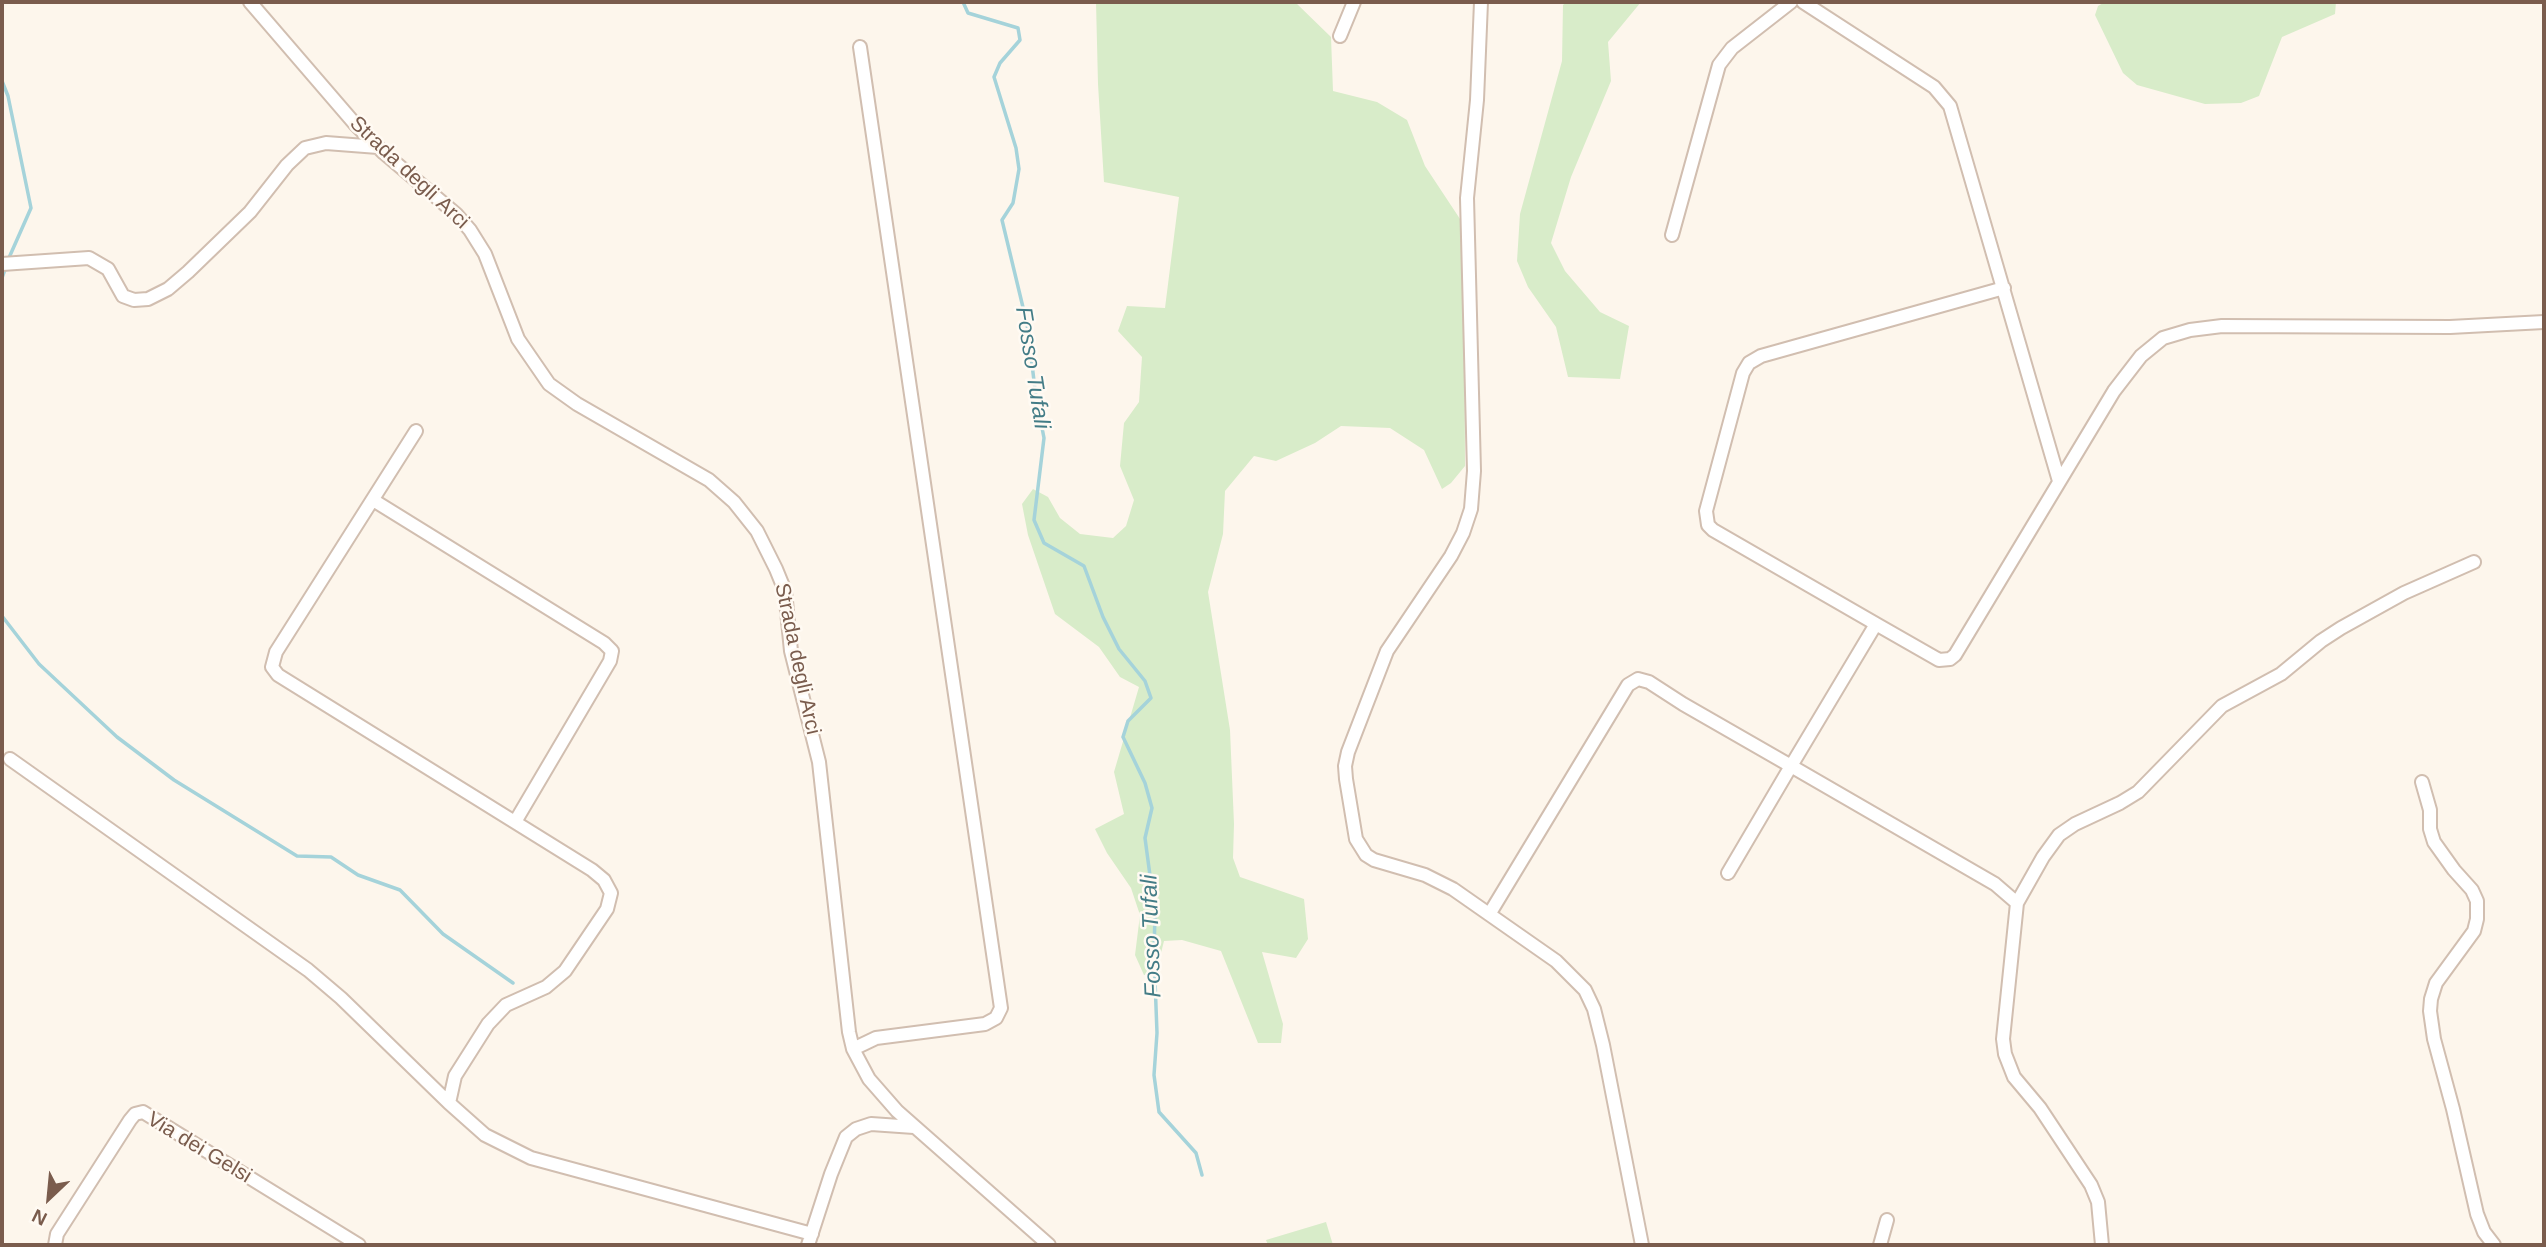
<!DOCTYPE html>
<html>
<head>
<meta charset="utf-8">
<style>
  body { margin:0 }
  #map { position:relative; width:2546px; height:1247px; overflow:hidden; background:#fdf6ec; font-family:Helvetica,sans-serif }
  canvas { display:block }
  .frame { position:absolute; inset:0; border:4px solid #7a5c4d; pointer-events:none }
  .north { position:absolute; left:14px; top:1163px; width:70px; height:70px; -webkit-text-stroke:5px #fffaf3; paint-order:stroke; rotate:206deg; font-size:19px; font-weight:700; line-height:28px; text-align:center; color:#7a5c4d }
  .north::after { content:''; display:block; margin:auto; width:24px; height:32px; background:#7a5c4d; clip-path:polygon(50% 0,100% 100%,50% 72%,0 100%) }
</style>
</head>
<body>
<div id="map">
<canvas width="2546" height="1247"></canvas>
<div class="frame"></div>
<div class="north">N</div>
</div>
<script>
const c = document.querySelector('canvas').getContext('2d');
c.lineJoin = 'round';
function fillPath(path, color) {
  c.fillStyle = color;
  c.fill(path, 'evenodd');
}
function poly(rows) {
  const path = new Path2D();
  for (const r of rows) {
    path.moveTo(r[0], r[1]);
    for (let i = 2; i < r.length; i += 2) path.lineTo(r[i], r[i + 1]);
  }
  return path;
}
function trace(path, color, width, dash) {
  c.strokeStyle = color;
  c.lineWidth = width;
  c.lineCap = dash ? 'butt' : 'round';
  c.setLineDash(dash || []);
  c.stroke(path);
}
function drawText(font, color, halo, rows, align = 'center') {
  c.font = font + ' Helvetica,sans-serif';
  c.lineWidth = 5;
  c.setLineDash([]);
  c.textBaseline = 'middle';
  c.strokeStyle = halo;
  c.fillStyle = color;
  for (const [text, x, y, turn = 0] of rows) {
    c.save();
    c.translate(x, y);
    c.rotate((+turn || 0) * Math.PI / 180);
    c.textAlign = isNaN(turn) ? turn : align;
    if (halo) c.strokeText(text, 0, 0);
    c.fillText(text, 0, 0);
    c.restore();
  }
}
const green = poly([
  [1096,2,1295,2,1331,37,1333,91,1377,102,1407,120,1425,166,1464,225,1465,466,1451,483,1442,489,1424,450,1390,428,1341,426,1315,443,1276,461,1254,456,1225,491,1223,534,1208,592,1230,730,1234,824,1233,858,1240,877,1304,899,1308,939,1296,958,1262,952,1283,1024,1281,1043,1258,1043,1221,951,1182,940,1164,941,1156,973,1144,975,1135,955,1140,915,1131,888,1107,853,1095,829,1124,814,1114,772,1139,687,1120,677,1099,647,1055,614,1028,535,1022,504,1033,489,1048,497,1060,518,1080,534,1113,538,1126,526,1134,500,1120,466,1124,423,1139,402,1142,357,1118,331,1127,306,1165,308,1179,197,1104,182,1098,84],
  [1566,2,1641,2,1608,42,1611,81,1571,177,1551,243,1565,271,1600,312,1629,326,1620,379,1568,377,1556,327,1528,287,1517,261,1520,214,1562,61,1563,5],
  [2105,2,2336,2,2335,14,2282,37,2259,96,2241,103,2205,104,2137,85,2123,73,2095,15,2098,6],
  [1326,1222,1333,1245,1268,1245,1266,1240]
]);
const stream = poly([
  [963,2,968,13,1018,28,1020,40,1000,63,994,77,1016,148,1019,169,1013,203,1002,220,1027,324,1036,397,1044,438,1034,520,1044,543,1084,566,1103,617,1119,649,1145,681,1151,698,1128,721,1123,737,1145,783,1152,808,1145,838,1155,913,1154,954,1157,1033,1154,1075,1159,1112,1196,1153,1202,1175],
  [2,81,8,96,31,208,8,260],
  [2,278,6,267],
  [2,616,39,664,117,737,174,780,297,856,331,857,358,875,400,890,443,934,513,983]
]);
const minor = poly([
  [250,2,355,124,384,153,456,214,470,230,485,254,518,339,549,384,577,404,709,480,734,502,757,531,776,569,785,591,791,651,819,762,849,1032,853,1049,869,1079,897,1111,1049,1245],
  [1481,2,1477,100,1467,198,1474,471,1471,509,1463,533,1451,556,1387,651,1348,752,1345,766,1346,779,1356,839,1366,855,1374,860,1425,875,1453,889,1556,961,1585,990,1594,1009,1603,1045,1642,1245],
  [1803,2,1934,87,1950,106,2059,481],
  [1340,36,1354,2],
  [1672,235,1719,65,1732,48,1791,2],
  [2,264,89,258,108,269,123,296,134,300,148,299,168,289,188,272,250,212,287,165,305,148,326,143,378,147],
  [416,431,276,652,272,667,278,675,592,870,604,880,611,893,607,909,565,971,546,987,506,1005,488,1024,455,1076,449,1103,485,1135,531,1158,812,1234],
  [373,500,604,643,612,651,610,661,515,822],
  [1876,624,1713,530,1708,525,1706,511,1743,373,1749,363,1761,356,2004,288],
  [10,759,308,970,341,998,449,1103],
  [2422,782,2430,810,2430,829,2434,842,2454,870,2472,890,2477,901,2477,919,2474,931,2436,983,2431,999,2430,1011,2434,1039,2453,1109,2477,1214,2484,1232,2494,1245],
  [2017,903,2043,857,2059,835,2075,824,2120,803,2138,792,2222,706,2281,674,2321,641,2341,628,2404,593,2474,562],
  [1490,913,1628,685,1638,679,1649,682,1683,704,1791,766,1728,873],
  [853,1049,876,1038,985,1024,996,1018,1001,1008,860,47],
  [55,1245,57,1234,130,1120,135,1114,143,1112,359,1245],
  [808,1245,831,1174,846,1137,856,1129,871,1124,914,1127],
  [1880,1245,1887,1220],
  [2102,1245,2098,1202,2091,1185,2040,1108,2014,1077,2005,1054,2003,1039,2017,903,1995,884,1791,766,1876,624,1939,660,1950,659,1955,655,2114,391,2141,356,2163,338,2190,330,2222,326,2450,327,2544,322]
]);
const streetNames = [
  ["Strada degli Arci",409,173,43],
  ["Strada degli Arci",797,659,78],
  ["Via dei Gelsi",199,1148,31]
];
const waterNames = [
  ["Fosso Tufali",1032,368,81],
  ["Fosso Tufali",1152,936,-92]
];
fillPath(green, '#d8ecc9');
trace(stream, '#a5d3da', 3.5);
trace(minor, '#d1beb0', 16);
trace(minor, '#fff', 12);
drawText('21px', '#7a5c4d', '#fffaf3', streetNames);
drawText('italic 23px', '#437c86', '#fffaf3', waterNames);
</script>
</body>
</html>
